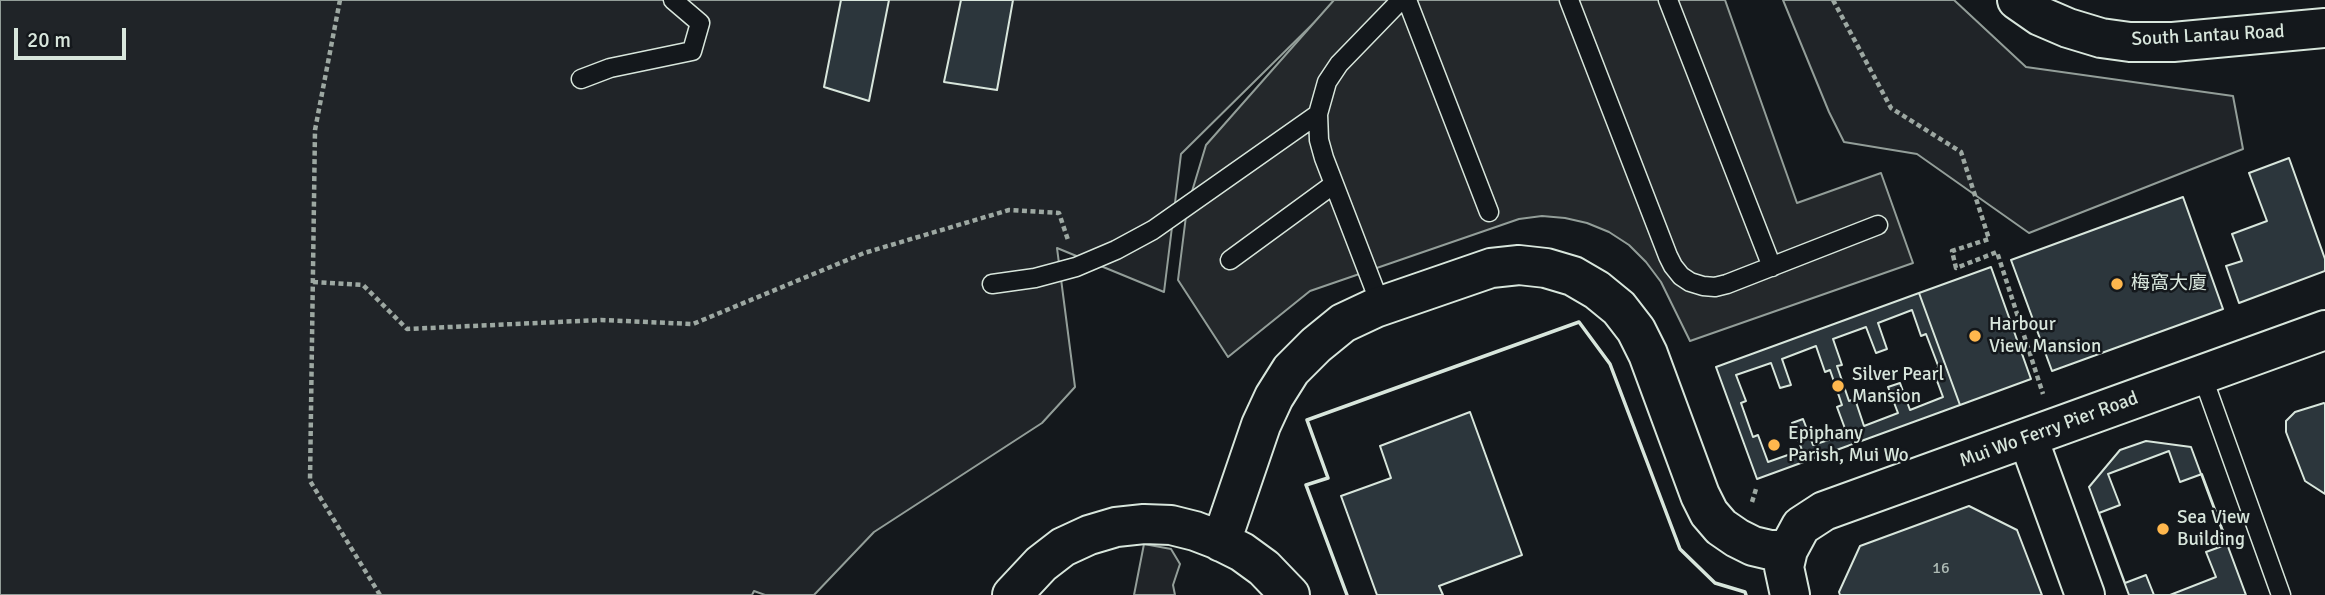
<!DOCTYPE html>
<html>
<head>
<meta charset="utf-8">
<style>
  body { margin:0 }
  #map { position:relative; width:2325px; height:595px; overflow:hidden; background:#14181c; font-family:Signika,sans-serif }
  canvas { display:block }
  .scale { position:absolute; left:14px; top:28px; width:112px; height:32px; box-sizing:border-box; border:4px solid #d8e6dc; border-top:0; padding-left:9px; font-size:21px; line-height:24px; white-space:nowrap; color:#d8e6dc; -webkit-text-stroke:5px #14181c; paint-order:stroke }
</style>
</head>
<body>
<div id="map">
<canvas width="2325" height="595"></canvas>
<div class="scale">20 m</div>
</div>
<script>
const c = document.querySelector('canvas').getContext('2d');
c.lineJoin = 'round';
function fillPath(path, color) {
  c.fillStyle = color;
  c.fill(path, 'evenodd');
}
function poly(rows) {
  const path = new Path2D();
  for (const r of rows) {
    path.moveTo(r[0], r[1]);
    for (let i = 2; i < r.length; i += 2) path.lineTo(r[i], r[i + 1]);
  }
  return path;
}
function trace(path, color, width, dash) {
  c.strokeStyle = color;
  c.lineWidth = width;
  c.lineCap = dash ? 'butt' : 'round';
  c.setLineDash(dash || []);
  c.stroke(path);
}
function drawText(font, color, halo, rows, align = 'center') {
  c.font = font + ' Signika,"Noto Sans TC",sans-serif';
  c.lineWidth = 5;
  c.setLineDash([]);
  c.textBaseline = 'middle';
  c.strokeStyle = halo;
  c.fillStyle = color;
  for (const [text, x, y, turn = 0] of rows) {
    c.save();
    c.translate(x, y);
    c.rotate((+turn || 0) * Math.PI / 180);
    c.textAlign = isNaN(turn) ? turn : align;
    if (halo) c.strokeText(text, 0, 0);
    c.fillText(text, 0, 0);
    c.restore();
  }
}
const green = poly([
  [0,0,1337,0,1181,154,1164,292,1057,248,1075,387,1042,423,874,532,814,595,765,595,754,591,752,595,0,595,0,0],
  [1783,0,1954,0,2026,67,2233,96,2243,149,2029,233,1917,154,1844,142,1829,112,1783,0],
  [1144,544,1171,549,1180,564,1173,585,1175,595,1134,595,1144,544]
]);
const parking = poly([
  [1334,0,1725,0,1797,203,1881,173,1913,263,1690,341,1661,282,1646,262,1629,245,1609,232,1587,223,1565,218,1542,216,1519,219,1310,291,1228,357,1178,280,1187,208,1206,145,1334,0]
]);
const building = poly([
  [841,0,889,0,869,101,824,87,841,0],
  [961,0,1013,0,997,90,944,82,961,0],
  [2289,158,2325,259,2325,271,2239,303,2226,266,2242,261,2232,234,2267,221,2249,173,2289,158],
  [2183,197,2223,309,2052,371,2011,260,2183,197],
  [1991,267,2031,379,1960,405,1919,293,1991,267],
  [1919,293,1960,405,1757,479,1716,367,1919,293],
  [1912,310,1921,336,1926,334,1939,368,1933,370,1943,397,1910,410,1900,383,1888,387,1898,413,1864,426,1855,399,1849,401,1837,366,1842,365,1833,339,1866,327,1876,353,1887,349,1878,323,1912,310],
  [1816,346,1825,372,1830,370,1842,405,1837,407,1847,434,1813,445,1803,419,1792,423,1802,450,1768,462,1758,435,1753,437,1741,403,1746,401,1736,375,1771,363,1780,388,1791,385,1782,359,1816,346],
  [2324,403,2325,404,2325,494,2305,481,2286,432,2286,421,2295,412,2324,403],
  [1470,412,1522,555,1439,586,1443,595,1377,595,1341,496,1391,478,1380,446,1470,412],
  [2146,441,2191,447,2246,595,2129,595,2089,487,2120,450,2146,441],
  [2169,451,2180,482,2202,474,2228,544,2206,552,2216,577,2170,595,2154,595,2146,575,2125,583,2099,513,2120,505,2108,474,2169,451],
  [1969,506,2017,530,2042,595,1840,595,1839,592,1860,546,1969,506]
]);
const path = poly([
  [340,0,315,130,310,481,380,595],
  [1833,0,1891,108,1961,152,1989,239,1952,251,1956,268,1997,252,2043,394],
  [313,282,363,285,407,329,601,320,693,324,864,253,1009,210,1059,213,1068,240],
  [1752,502,1756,489]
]);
const service = poly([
  [1407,0,1489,212],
  [1569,0,1668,256,1673,266,1681,276,1690,282,1703,286,1715,287,1727,284,1878,225],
  [1668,0,1772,267],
  [581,79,610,68,692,51,700,23,673,0],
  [1230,260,1334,184],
  [992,284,1035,278,1076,267,1116,250,1153,230,1318,114],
  [1381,306,1324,158,1319,140,1318,114,1327,82,1339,64,1401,0],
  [2202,375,2281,595]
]);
const tertiary = poly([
  [2028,438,2085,595],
  [1221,542,1261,425,1274,397,1291,370,1316,345,1343,323,1375,308,1491,268,1519,265,1546,268,1573,276,1597,290,1619,308,1636,330,1648,354,1700,495,1709,513,1721,527,1737,538,1753,546,1770,550,1788,550],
  [1012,595,1041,564,1063,547,1089,535,1116,527,1144,524,1171,525,1195,531,1216,539,1242,552,1264,568,1290,595],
  [1790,595,1784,567,1788,550,1801,526,1824,511,2325,330]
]);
const secondary = poly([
  [2017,0,2040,16,2068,28,2101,38,2130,42,2173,42,2325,28]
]);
const wall = poly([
  [1347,595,1306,485,1328,478,1307,420,1579,322,1610,364,1680,549,1715,583,1745,592,1746,595]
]);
const markers = [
  [2117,284,7,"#ffb74d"],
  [1975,336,7,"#ffb74d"],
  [1838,386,7,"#ffb74d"],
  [1774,445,7,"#ffb74d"],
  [2163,529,7,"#ffb74d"]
];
const numberNames = [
  ["16",1941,569]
];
const streetNames = [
  ["South Lantau Road",2208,36,-3],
  ["Mui Wo Ferry Pier Road",2049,430,-20]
];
const poiNames = [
  ["梅窩大廈",2131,284],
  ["Harbour",1989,325],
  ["View Mansion",1989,347],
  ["Silver Pearl",1852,375],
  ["Mansion",1852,397],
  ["Epiphany",1788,434],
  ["Parish, Mui Wo",1788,456],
  ["Sea View",2177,518],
  ["Building",2177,540]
];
fillPath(green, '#202428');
trace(green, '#939e99', 2);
fillPath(parking, '#24282b');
trace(parking, '#939e99', 2);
fillPath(building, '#2c363c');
trace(building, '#d8e6dc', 2);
trace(service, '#d8e6dc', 21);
trace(tertiary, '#d8e6dc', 42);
trace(secondary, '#d8e6dc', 42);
trace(path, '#9da8a2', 4.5, [5, 3.5]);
trace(service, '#14181c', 18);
trace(tertiary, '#14181c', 38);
trace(secondary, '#14181c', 38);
trace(wall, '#d8e6dc', 3.5);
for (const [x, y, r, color] of markers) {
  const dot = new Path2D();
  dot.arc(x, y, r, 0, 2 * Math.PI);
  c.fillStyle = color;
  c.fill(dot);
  trace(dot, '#14181c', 2.5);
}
drawText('16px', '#adbab4', null, numberNames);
drawText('19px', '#d8e6dc', '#14181c', streetNames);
drawText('19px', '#d8e6dc', '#14181c', poiNames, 'left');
</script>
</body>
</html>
